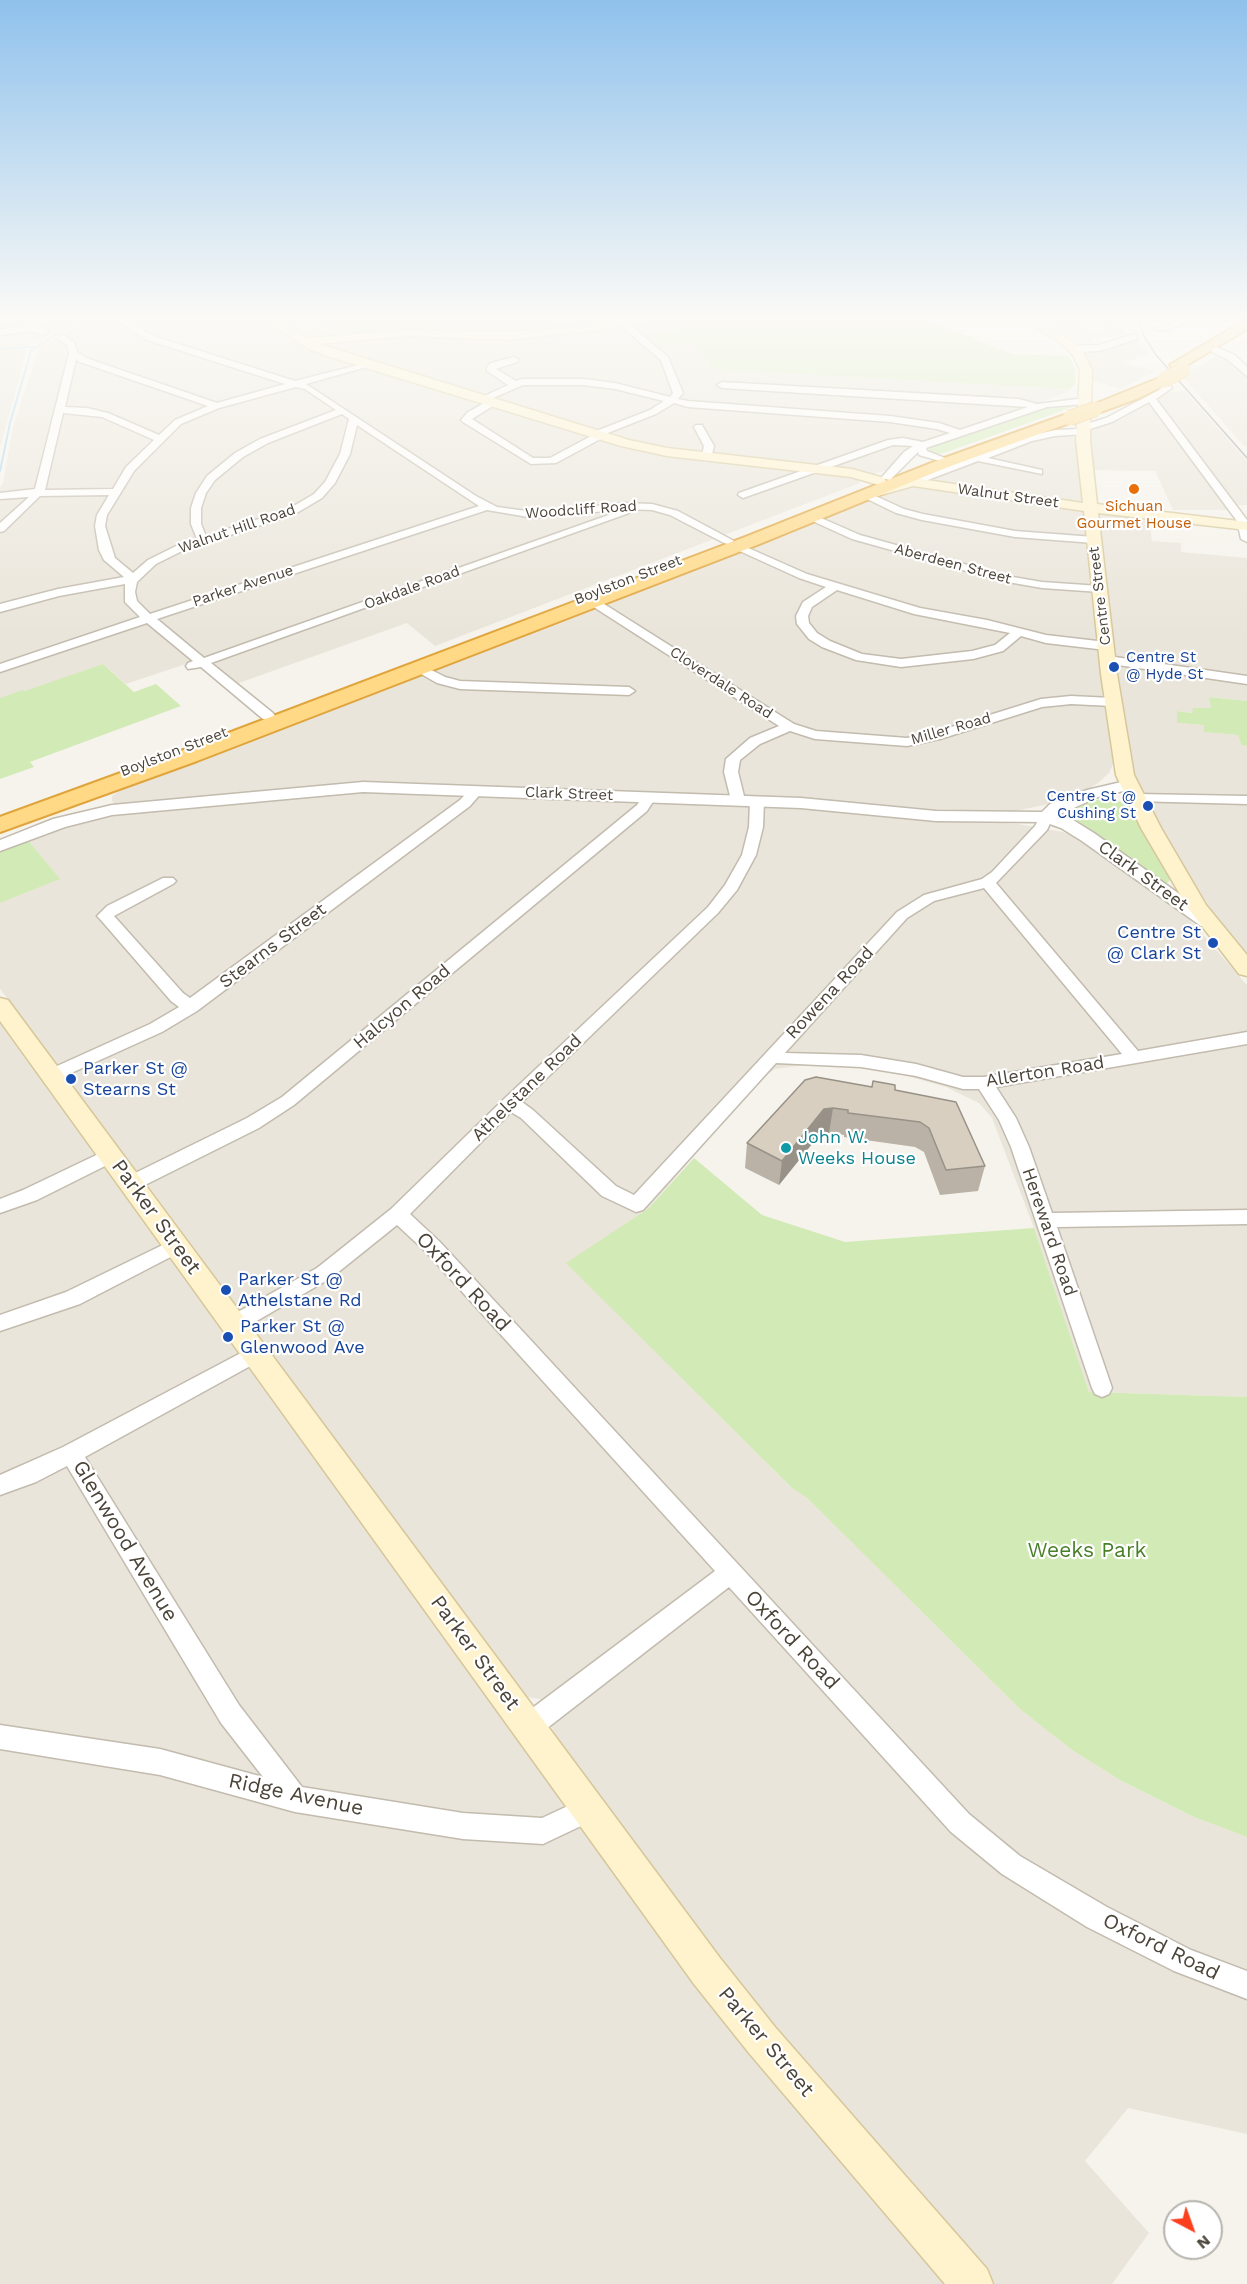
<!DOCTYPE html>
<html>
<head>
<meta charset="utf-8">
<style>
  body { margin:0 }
  #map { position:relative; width:1247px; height:2284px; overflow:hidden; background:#f6f3ec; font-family:"Work Sans",sans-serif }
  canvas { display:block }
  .north { position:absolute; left:1163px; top:2200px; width:60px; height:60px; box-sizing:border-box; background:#fff; border:2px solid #b7b4b0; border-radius:50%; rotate:139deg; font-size:16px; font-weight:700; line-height:24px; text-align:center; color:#4b4439 }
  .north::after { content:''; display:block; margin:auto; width:21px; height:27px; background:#fc3f1d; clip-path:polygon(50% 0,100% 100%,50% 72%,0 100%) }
</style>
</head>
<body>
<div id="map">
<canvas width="1247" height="2284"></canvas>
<div class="north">N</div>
</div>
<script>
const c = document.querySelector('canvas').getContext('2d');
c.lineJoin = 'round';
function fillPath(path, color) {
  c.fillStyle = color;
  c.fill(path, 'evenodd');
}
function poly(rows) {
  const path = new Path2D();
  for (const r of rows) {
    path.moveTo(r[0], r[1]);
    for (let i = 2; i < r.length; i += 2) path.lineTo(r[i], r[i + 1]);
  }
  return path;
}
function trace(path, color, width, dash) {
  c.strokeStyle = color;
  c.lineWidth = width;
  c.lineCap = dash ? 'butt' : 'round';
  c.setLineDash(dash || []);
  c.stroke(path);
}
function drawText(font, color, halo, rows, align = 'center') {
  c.font = font + ' "Work Sans",sans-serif';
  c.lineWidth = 4.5;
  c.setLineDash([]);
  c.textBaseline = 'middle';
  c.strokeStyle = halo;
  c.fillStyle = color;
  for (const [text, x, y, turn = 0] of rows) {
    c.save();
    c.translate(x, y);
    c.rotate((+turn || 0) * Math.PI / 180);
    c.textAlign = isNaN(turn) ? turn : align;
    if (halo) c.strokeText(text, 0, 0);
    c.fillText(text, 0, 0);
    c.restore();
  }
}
const residential = poly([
  [0,315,83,315,40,341,22,346,27,351,0,448],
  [88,315,257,315,289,335,649,451,857,477,860,483,435,646,407,623,236,684,207,657,126,684,103,664,25,692,0,698,0,487,3,483,13,427,39,348],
  [450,315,674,315,504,334,435,331],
  [682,319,687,325,679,329,640,336,655,346,688,342,696,348,711,367,1070,389,1068,392,1025,408,907,449,886,471,873,474,675,450,631,441,322,346,391,336,576,332],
  [1135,340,1149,353,1124,363,1155,371,1122,389,1093,381,1092,371,1083,351,1104,349],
  [1221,356,1232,361,1247,376,1247,446,1244,446,1182,376,1214,357],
  [1185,391,1247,461,1247,505,1224,506,1227,510,1173,510,1155,471,1091,470,1089,436,1091,430,1168,392],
  [1062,435,1073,437,1078,442,1084,513,1097,606,1114,762,1109,773,1098,783,1074,799,1005,813,969,813,358,785,117,805,112,801,112,796,130,784,750,545,994,454,1043,438],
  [1102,512,1149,517,1152,541,1181,543,1181,552,1247,558,1247,677,1121,659,1113,654,1097,516],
  [1118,665,1247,682,1247,701,1210,697,1211,708,1193,713,1177,711,1177,723,1205,725,1205,732,1238,735,1241,745,1247,746,1247,954,1221,925,1159,828,1129,765,1116,666],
  [386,791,790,807,1018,824,1063,832,1091,843,1147,883,1189,919,1247,985,1247,1397,1089,1392,1034,1228,992,1118,979,1103,946,1087,882,1069,812,1064,775,1069,759,1081,649,1208,567,1263,792,1488,807,1498,1021,1710,1072,1750,1120,1780,1194,1817,1247,1837,1247,2134,1128,2108,1085,2161,1149,2233,1112,2284,994,2284,745,1995,555,1735,540,1699,526,1697,164,1207,0,989,0,903,59,879,27,839,107,815,343,792],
  [0,1017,733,2035,945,2284,0,2284]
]);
const education = poly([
  [273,315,450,315,435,331,398,330,328,337,306,336]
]);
const green = poly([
  [312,315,434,315,436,322,427,330,398,330,347,336],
  [714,315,914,315,1013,354,1069,356,1075,369,1075,384,1070,389,729,370,711,367,696,348,688,342,655,346,640,336,679,329,686,325,682,319],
  [1055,405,1073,407,944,453,935,454,928,451,930,447],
  [103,664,134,692,156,684,181,706,30,762,34,767,0,779,0,698,23,690,25,691],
  [1209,697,1247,701,1247,746,1241,745,1238,735,1204,732,1204,725,1177,723,1177,711,1192,713,1193,708,1211,708],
  [1109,797,1128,805,1170,880,1166,884,1069,815,1072,811,1088,802],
  [27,839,60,879,0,903,0,850],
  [694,1158,762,1215,845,1242,1034,1228,1089,1392,1247,1397,1247,1837,1194,1817,1120,1780,1072,1750,1021,1710,807,1498,792,1488,566,1263,649,1208]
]);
const parking = poly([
  [1065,315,1075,315,1090,333,1108,333,1097,319,1104,319,1101,315,1109,315,1127,335,1094,338,1088,345,1079,343,1047,322]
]);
const stream = poly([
  [0,349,33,347],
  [0,471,10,423,31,351,85,315]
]);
const minor = poly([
  [8,315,18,315,49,332,45,335,33,331,0,335,0,329,25,326,8,315],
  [120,315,128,315,127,319,153,336,295,381,370,362,370,366,306,384,476,496,497,507,534,512,625,503,652,504,678,511,734,541,728,544,724,543,670,515,652,510,625,509,534,518,487,510,157,619,204,658,620,511,628,511,629,513,211,663,273,713,275,716,273,719,268,720,263,719,201,667,188,669,186,666,188,663,193,661,147,623,0,672,0,664,140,617,125,602,125,584,59,596,0,612,0,604,58,589,124,577,104,560,99,550,95,526,97,515,109,495,40,496,4,531,0,532,0,523,29,497,0,499,0,493,35,489,69,353,67,345,59,340,59,336,65,336,74,342,77,352,86,358,217,403,285,384,147,340,121,323,118,318,120,315],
  [76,359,80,362,208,406,175,420,159,435,108,413,87,408,65,407,76,359],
  [296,387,305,389,336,410,260,439,235,453,207,476,196,493,191,508,191,524,197,539,176,546,148,560,133,573,115,558,105,526,107,515,134,471,181,424,219,408,296,387],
  [63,413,102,417,154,440,126,467,113,489,45,490,63,413],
  [342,414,349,419,340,454,325,482,314,494,287,510,206,536,201,524,201,508,206,493,215,480,243,457,268,443,342,414],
  [357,425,479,506,150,614,137,601,135,592,137,582,156,564,184,550,295,514,322,498,335,483,350,454,357,425],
  [604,315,615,315,627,322,668,357,683,393,678,399,688,401,890,416,939,423,960,430,1028,407,722,388,717,385,722,382,1019,399,1037,404,1085,398,1090,401,1085,404,1047,407,926,448,927,451,945,458,940,461,919,455,918,452,890,480,881,478,904,452,913,446,893,445,743,498,738,495,739,493,888,440,903,438,923,442,950,433,937,429,890,422,688,407,674,403,656,414,605,434,604,437,556,463,531,464,463,422,461,420,468,412,490,400,496,400,496,404,472,419,533,458,550,458,593,435,594,432,650,410,664,401,615,389,584,385,523,385,486,401,478,399,508,385,487,371,487,367,491,363,514,357,519,360,517,362,496,369,516,381,522,379,584,379,615,383,670,397,673,393,661,360,621,326,604,315],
  [1196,315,1210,315,1162,331,1155,329,1196,315],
  [1134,334,1137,335,1137,339,1100,351,1073,352,1069,349,1073,346,1099,345,1134,334],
  [1161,378,1167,378,1172,388,1156,399,1247,520,1247,542,1241,539,1237,521,1149,402,1112,422,1087,430,1086,434,1055,436,1032,441,988,458,1042,470,1042,474,978,461,917,484,908,482,1025,437,1055,430,1079,429,1080,426,1106,418,1159,390,1162,387,1161,378],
  [696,425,702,425,714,446,711,458,702,456,704,446,694,427,696,425],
  [867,492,904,509,923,514,1015,531,1094,537,1100,540,1094,543,1015,537,922,520,896,513,863,497,863,493,867,492],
  [812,514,860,535,1007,576,1042,582,1100,586,1106,589,1100,592,1042,588,1002,581,852,539,808,519,808,515,812,514],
  [737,543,807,574,920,608,987,620,1046,635,1106,642,1112,646,1106,650,1046,643,1021,636,1003,651,973,659,901,667,856,660,822,647,809,639,797,624,796,616,803,602,826,587,799,578,733,548,733,544,737,543],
  [837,590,914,614,1010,633,995,645,972,651,901,659,862,654,830,641,817,633,809,623,808,616,812,607,837,590],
  [593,597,794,724,816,731,907,738,932,733,1041,699,1071,696,1112,698,1118,702,1112,706,1071,704,1042,707,940,739,907,746,815,739,790,731,760,744,740,760,738,772,745,800,738,804,731,800,724,772,726,759,750,738,779,726,589,604,587,601,593,597],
  [1108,656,1247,676,1247,684,1104,663,1102,660,1104,657,1108,656],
  [420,664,445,677,460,681,629,687,635,691,629,695,460,689,437,683,416,671,414,668,420,664],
  [476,787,483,791,470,806,197,1011,162,1032,58,1079,46,1079,43,1075,46,1071,150,1024,179,1007,171,1001,100,919,97,916,107,906,163,878,173,878,176,881,173,884,114,916,183,993,190,998,460,800,471,788,476,787],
  [649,793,656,797,647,811,294,1105,259,1128,139,1188,132,1190,125,1188,123,1183,125,1178,247,1118,282,1097,637,805,644,794,649,793],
  [1137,794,1247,796,1247,804,1132,801,1130,798,1137,794],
  [757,797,764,801,763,827,756,855,737,890,718,913,522,1102,533,1110,616,1186,634,1195,897,912,924,895,982,879,992,872,1035,826,1041,814,1051,814,1053,817,1047,830,996,883,1138,1051,1247,1032,1247,1044,996,1087,1016,1118,1029,1147,1052,1213,1247,1210,1247,1224,1057,1227,1112,1388,1109,1394,1102,1397,1095,1394,1092,1388,1011,1147,999,1120,979,1089,963,1089,916,1076,861,1067,776,1063,643,1210,636,1212,602,1196,521,1118,511,1112,410,1214,440,1242,969,1814,1020,1856,1107,1907,1191,1950,1247,1971,1247,1999,1174,1971,1087,1927,1002,1874,951,1832,729,1587,537,1736,528,1739,519,1736,516,1727,519,1718,715,1571,426,1252,397,1225,331,1278,241,1330,234,1332,227,1330,224,1324,227,1318,317,1268,391,1209,504,1099,708,907,725,885,742,855,749,827,750,801,757,797],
  [984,888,1122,1054,984,1077,963,1077,916,1064,861,1055,785,1053,907,918,934,901,984,888],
  [111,1148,117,1150,120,1155,117,1160,37,1200,0,1213,0,1199,23,1190,111,1148],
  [177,1238,184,1240,187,1245,184,1250,80,1304,0,1331,0,1315,66,1292,177,1238],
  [256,1345,263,1347,266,1353,263,1359,85,1457,239,1705,302,1787,463,1813,542,1818,589,1796,598,1800,602,1809,598,1818,543,1844,463,1839,295,1812,160,1775,0,1749,0,1725,160,1749,263,1777,221,1723,67,1466,36,1482,0,1495,0,1475,63,1447,256,1345]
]);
const tertiary = poly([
  [1216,347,1235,355,1247,367,1247,376,1227,359,1212,352,1211,350,1216,347],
  [1130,780,1136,782,1138,785,1136,788,1098,797,1058,815,1073,820,1094,833,1213,918,1216,922,1213,926,1201,926,1082,841,1061,828,1044,822,936,821,801,808,363,792,112,815,65,827,0,851,0,840,53,819,112,805,363,782,801,798,936,811,1042,812,1050,804,1087,790,1130,780]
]);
const secondary = poly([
  [257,315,271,315,308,338,407,330,508,332,577,327,661,315,694,315,688,318,577,333,508,340,407,336,319,344,629,440,667,448,852,469,884,478,886,481,879,485,851,477,667,456,621,446,327,356,307,348,257,315],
  [1016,315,1030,315,1069,339,1082,350,1092,370,1090,440,1097,504,1247,522,1247,530,1098,513,1117,674,1134,775,1161,828,1206,905,1247,955,1247,976,1239,974,1188,908,1141,828,1116,775,1101,674,1084,511,913,486,867,499,860,495,862,492,913,478,1083,503,1076,440,1080,370,1073,355,1061,343,1016,315],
  [0,998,8,1000,720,1958,775,2027,987,2269,993,2284,945,2284,749,2053,694,1984,0,1021,0,998]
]);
const trunk = poly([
  [1247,319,1247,329,1182,368,1172,368,1170,365,1247,319],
  [1164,376,1171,380,1169,383,1139,398,1095,414,1087,409,1090,406,1164,376],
  [1070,413,1075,415,1078,418,1075,421,948,467,757,545,197,761,0,832,0,817,181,751,745,537,936,461,1070,413]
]);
const tram = poly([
  [1138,315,1143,334,1156,355,1247,458]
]);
const trunkBridge = poly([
  [1164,380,1183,370],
  [1070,418,1095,409]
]);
const wall = poly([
  [872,1087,895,1090,985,1166,978,1191,940,1195,924,1152,915,1147,844,1137,844,1135,829,1133,820,1134,779,1185,745,1168,747,1143]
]);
const shadedWall = poly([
  [833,1108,829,1133,820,1134,779,1185,782,1161,824,1109]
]);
const building = poly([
  [816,1077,872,1087,873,1081,895,1085,895,1090,956,1102,985,1166,946,1170,929,1128,920,1122,848,1113,848,1110,833,1108,824,1109,782,1161,747,1143,805,1080,816,1077]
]);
const markers = [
  [1134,489,6,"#e8710a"],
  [1114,667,6,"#1a4fb4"],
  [1148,806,6,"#1a4fb4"],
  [1213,943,6,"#1a4fb4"],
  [71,1079,6,"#1a4fb4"],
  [786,1148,6,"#0f9aa8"],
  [226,1290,6,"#1a4fb4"],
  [228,1337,6,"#1a4fb4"]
];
const farStreetnames = [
  ["Walnut Street",1008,496,8],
  ["Woodcliff Road",581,510,-4],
  ["Walnut Hill Road",237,529,-19],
  ["Aberdeen Street",953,564,15],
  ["Boylston Street",628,580,-21],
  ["Parker Avenue",243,586,-18],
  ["Oakdale Road",412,588,-20],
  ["Centre Street",1100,596,-97],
  ["Cloverdale Road",721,683,33],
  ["Miller Road",951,729,-16],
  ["Boylston Street",174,752,-21],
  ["Clark Street",569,794,2]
];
const farFoodnames = [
  ["Sichuan",1134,507],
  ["Gourmet House",1134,524]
];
const farTransitnames = [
  ["Centre St",1126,658],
  ["@ Hyde St",1126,675],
  ["Centre St @",1136,797,"right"],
  ["Cushing St",1136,814,"right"]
];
const streetNames = [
  ["Clark Street",1143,876,36],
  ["Stearns Street",273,946,-37],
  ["Rowena Road",830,993,-47],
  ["Halcyon Road",402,1007,-40],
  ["Allerton Road",1045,1072,-9],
  ["Athelstane Road",527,1088,-44],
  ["Hereward Road",1049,1232,71]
];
const transitNames = [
  ["Centre St",1201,933,"right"],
  ["@ Clark St",1201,954,"right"],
  ["Parker St @",83,1069],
  ["Stearns St",83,1090],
  ["Parker St @",238,1280],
  ["Athelstane Rd",238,1301],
  ["Parker St @",240,1327],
  ["Glenwood Ave",240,1348]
];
const cultureNames = [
  ["John W.",798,1138],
  ["Weeks House",798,1159]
];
const nearStreetnames = [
  ["Parker Street",156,1217,54],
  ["Oxford Road",463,1282,47],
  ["Glenwood Avenue",125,1541,59],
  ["Oxford Road",792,1640,47],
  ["Parker Street",475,1653,54],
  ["Ridge Avenue",296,1795,12],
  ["Oxford Road",1161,1947,26],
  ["Parker Street",766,2042,50]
];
const nearParknames = [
  ["Weeks Park",1087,1551]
];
fillPath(residential, '#eae5da');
fillPath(education, '#efe8d6');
fillPath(green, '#d2eab5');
fillPath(parking, '#e5e3e0');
trace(stream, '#a9d4f2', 2);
trace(minor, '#c2bbae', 3);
trace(tertiary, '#c2bbae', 3);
trace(secondary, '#d6c79b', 3);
trace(trunk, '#e0a43c', 4);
fillPath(minor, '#fff');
fillPath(tertiary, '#fff');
fillPath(secondary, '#fff3cd');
fillPath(trunk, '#ffd985');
trace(tram, '#9a9a9a', 1.5);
trace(trunkBridge, '#e0a43c', 16, []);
trace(trunkBridge, '#ffd985', 15);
fillPath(wall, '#bab2a6');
fillPath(shadedWall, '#979187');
fillPath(building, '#d8cfc1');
trace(building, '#979187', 1.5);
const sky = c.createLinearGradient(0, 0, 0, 635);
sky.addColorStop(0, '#8fc1ec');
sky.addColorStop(0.5, '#fbfaf6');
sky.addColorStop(1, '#fbfaf600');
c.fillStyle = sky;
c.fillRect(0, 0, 1247, 635);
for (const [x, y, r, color] of markers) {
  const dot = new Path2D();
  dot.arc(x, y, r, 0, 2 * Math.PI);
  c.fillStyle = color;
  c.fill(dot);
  trace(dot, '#fff', 2);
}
drawText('15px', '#4b4439', '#fff', farStreetnames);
drawText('15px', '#c56008', '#fff', farFoodnames);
drawText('15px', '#164399', '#fff', farTransitnames, 'left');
drawText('18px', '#4b4439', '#fff', streetNames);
drawText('18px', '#164399', '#fff', transitNames, 'left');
drawText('18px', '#0d838f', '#fff', cultureNames, 'left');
drawText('21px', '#4b4439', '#fff', nearStreetnames);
drawText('21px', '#4a7f2a', '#fff', nearParknames);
</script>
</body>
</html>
